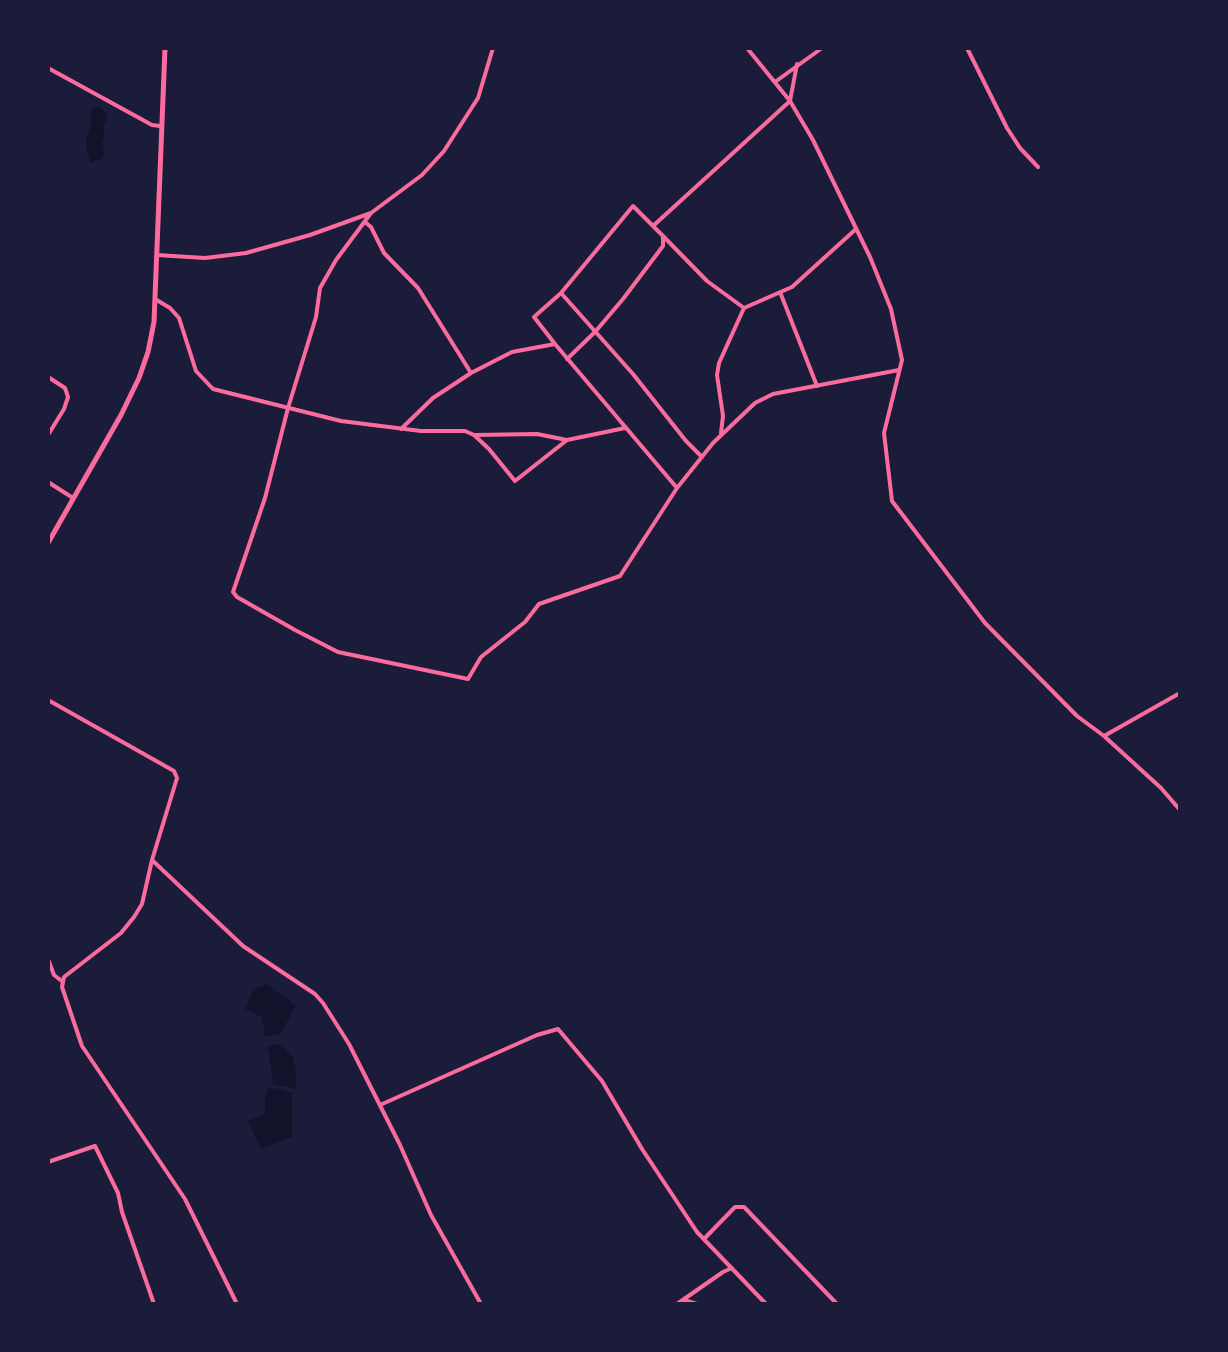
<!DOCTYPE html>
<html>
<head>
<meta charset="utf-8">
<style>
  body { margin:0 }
  #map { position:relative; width:1228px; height:1352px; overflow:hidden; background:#1b1b3a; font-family:Overpass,sans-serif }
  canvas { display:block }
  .frame { position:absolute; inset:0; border:50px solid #1b1b3a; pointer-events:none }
</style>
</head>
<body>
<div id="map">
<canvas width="1228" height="1352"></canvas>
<div class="frame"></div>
</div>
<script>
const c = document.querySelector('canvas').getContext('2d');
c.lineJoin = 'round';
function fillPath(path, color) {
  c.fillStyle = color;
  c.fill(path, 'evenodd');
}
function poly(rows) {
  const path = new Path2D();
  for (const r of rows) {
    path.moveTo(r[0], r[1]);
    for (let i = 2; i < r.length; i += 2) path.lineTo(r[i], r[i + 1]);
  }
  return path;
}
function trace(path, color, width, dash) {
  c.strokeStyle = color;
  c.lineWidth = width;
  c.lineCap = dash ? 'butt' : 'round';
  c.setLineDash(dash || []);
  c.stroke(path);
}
const water = poly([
  [93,107,100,107,108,116,103,128,105,135,102,142,104,153,102,159,91,163,86,148,86,137,91,127,90,114],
  [267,984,296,1006,280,1034,265,1036,262,1017,245,1009,253,990],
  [281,1044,293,1057,296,1072,296,1089,273,1084,268,1046],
  [269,1087,292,1093,292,1137,261,1149,248,1121,265,1115,265,1096]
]);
const minor = poly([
  [747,48,790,101,813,140,870,257,891,309,902,360,884,433,892,501,985,623,1077,716,1104,736,1161,788,1180,810],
  [967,48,1007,128,1020,148,1038,167],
  [48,68,152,125,160,126],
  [775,82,822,48],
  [371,213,336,260,320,288,316,317,288,408,265,498,233,592,237,597,295,630,338,652,468,679,481,657,525,622,539,604,620,576,677,488,713,443,755,403,773,394,899,370],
  [365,222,371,227,384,253,418,288,471,373],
  [653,226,790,101,797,64],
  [663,236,707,281,744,308],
  [157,255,205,258,246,253,310,235,371,213,422,175,444,151,478,98,493,48],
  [780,292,817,386],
  [561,293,633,374,686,441,702,457],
  [155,299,170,308,179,318,196,371,213,389,341,421,421,431,465,431,474,435,489,449,515,481,567,440,625,428],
  [555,344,534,317,561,293,633,206,663,236,663,246,623,299,595,332,567,359],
  [48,377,65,388,68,397,64,409,48,435],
  [401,429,433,398,471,373,512,352,555,344,677,488],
  [721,433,723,416,717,375,719,363,744,308,792,287,856,229],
  [474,435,537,434,567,440],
  [48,482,73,498],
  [48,700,174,771,177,778,152,860,243,946,315,994,323,1003,349,1044,400,1145,431,1215,481,1304],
  [1104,736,1180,693],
  [152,860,142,904,134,917,121,933,64,977,62,987,82,1046,185,1199,237,1304],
  [48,959,54,975,63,982],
  [380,1105,537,1035,558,1029,602,1081,642,1149,697,1232,766,1304],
  [48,1162,95,1146,118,1193,122,1212,154,1304],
  [704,1239,735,1207,744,1207,837,1304],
  [684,1300,697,1304],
  [677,1304,723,1272,732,1268]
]);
const secondary = poly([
  [48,543,121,415,139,378,148,352,154,322,165,48]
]);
fillPath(water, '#12122b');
trace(minor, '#ff6b9d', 4);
trace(secondary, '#ff6b9d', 5);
</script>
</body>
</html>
